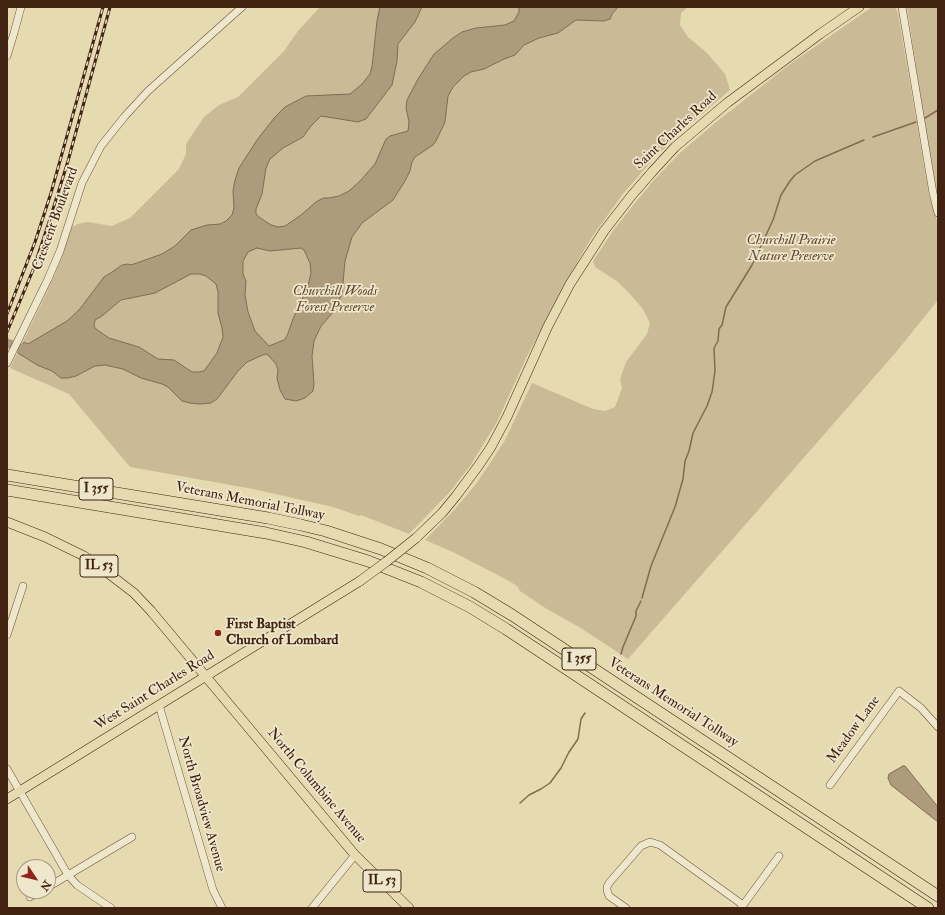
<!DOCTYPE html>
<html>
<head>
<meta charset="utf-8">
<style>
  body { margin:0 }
  #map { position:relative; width:945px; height:915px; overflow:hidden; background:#e6dab1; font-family:"IM FELL Double Pica",serif }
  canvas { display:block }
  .frame { position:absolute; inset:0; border:8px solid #422211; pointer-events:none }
  .north { position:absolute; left:16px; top:859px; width:40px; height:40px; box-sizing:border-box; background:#efe7cc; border:1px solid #aa9881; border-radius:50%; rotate:125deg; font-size:11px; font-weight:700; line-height:16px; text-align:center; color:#422211 }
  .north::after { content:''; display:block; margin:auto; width:14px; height:18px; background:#8f2418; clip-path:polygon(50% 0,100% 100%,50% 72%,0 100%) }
</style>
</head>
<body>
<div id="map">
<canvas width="945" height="915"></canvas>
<div class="frame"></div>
<div class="north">N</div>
</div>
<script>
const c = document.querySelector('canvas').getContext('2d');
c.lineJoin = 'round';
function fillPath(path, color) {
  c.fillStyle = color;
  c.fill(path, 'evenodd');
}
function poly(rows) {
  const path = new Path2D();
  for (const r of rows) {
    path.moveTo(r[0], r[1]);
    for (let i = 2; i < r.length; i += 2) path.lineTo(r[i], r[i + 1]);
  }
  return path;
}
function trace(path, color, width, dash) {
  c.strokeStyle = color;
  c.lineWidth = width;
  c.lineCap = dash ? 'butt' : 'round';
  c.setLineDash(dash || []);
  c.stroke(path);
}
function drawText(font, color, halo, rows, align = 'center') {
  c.font = font + ' "IM FELL Double Pica",serif';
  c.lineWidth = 3.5;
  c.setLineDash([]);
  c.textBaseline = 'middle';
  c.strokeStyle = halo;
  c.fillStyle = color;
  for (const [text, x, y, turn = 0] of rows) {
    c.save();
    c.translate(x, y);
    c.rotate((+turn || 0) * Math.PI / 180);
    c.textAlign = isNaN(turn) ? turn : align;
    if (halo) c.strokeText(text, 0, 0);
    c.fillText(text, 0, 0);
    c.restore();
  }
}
const green = poly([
  [320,7,688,7,681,13,680,25,688,37,707,53,725,74,730,90,679,134,654,158,622,195,592,237,579,259,527,356,497,422,470,466,449,493,409,534,361,515,359,516,333,507,253,489,130,467,69,394,10,368,47,292,58,266,72,226,75,226,77,224,88,222,112,226,130,218,179,169,186,154,186,144,204,117,219,105,238,97,284,51,298,31],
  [872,7,895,7,898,13,929,195,938,224,938,300,897,351,628,659,579,627,547,609,520,591,517,586,509,581,455,553,425,540,455,509,476,484,504,442,532,383,593,409,605,411,615,407,622,388,620,379,626,362,647,334,650,323,643,309,630,294,618,282,595,267,593,261,613,231,634,204,654,180,681,152,715,123,790,64],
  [907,7,938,7,938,199,924,119]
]);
const water = poly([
  [380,7,422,7,415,22,398,44,397,61,392,85,366,119,358,122,321,116,311,126,303,137,283,148,270,159,266,168,262,194,256,209,256,214,259,217,271,225,278,227,285,226,301,215,316,202,323,198,329,198,339,196,349,191,360,181,375,164,386,139,390,136,408,131,409,122,406,108,407,100,418,79,434,54,453,38,462,32,476,28,505,25,514,21,519,12,519,7,618,7,612,14,610,19,604,21,576,20,558,33,539,38,524,45,515,55,504,59,484,69,471,72,464,76,453,87,448,96,445,122,436,141,433,145,415,157,412,162,410,171,405,181,393,200,362,223,352,237,345,261,342,294,335,310,321,326,314,341,312,356,314,384,313,391,305,398,296,401,285,399,280,390,277,378,278,370,276,364,268,355,265,354,247,362,238,371,217,399,211,403,200,404,190,403,182,401,168,387,162,384,141,378,123,369,105,365,95,366,76,376,68,378,61,378,52,371,37,365,18,353,24,342,28,344,67,321,79,310,104,277,112,272,122,265,128,264,131,265,162,254,175,246,191,230,207,225,220,224,226,221,232,215,234,208,233,191,235,180,239,168,257,140,275,117,285,107,306,96,350,94,362,84,370,74,372,67,377,21,380,7],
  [257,248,270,251,301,248,304,250,310,263,311,273,308,286,293,319,287,336,284,340,269,346,255,331,248,312,245,295,246,281,243,274,243,261,248,252,257,248],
  [191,274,200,274,206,276,216,284,218,292,218,313,222,328,223,337,217,353,204,371,198,372,192,372,174,360,158,359,139,347,109,338,96,329,94,326,95,320,102,316,121,300,155,293,191,274],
  [903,766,905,766,938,807,938,822,891,785,888,778,889,774,903,766]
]);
const stream = poly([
  [925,118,938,110],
  [873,137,916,122],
  [642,598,651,566,675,507,683,479,685,461,689,451,693,433,707,406,712,392,715,371,714,348,718,341,719,329,722,325,726,307,752,265,773,220,781,195,790,181,795,175,815,161,864,140],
  [621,654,623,647,636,616,636,611,641,601],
  [520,803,529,795,541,789,550,783,561,768,569,752,578,739,581,719,585,713]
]);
const river = poly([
  [7,343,21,348,32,350]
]);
const minor = poly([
  [902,7,933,193,938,213],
  [7,56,14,33,21,7],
  [7,363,48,279,60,251,82,183,101,146,125,116,148,91,242,7],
  [7,635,23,586],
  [159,705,213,890,222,908],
  [7,769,68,875,77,885,111,908],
  [830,785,899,691,921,708,938,727],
  [48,887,132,837],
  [30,897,41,891],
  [312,908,355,855],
  [626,908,609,896,607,890,607,887,609,883,641,846,650,842,660,845,743,905],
  [741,908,779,856]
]);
const major = poly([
  [7,522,45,537,84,556,100,567,134,593,151,611,355,855,409,908],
  [416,538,442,513,456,496,479,465,491,447,507,417,548,326,570,284,604,231,632,195,652,172,675,147,727,103,820,34,859,7],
  [7,799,360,581]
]);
const highway = poly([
  [7,475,268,518,301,525,326,531,381,549,427,568,474,592,512,615,938,896],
  [7,490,266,533,306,542,368,561,421,582,470,607,506,629,928,908]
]);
const rail = poly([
  [7,314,35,242,51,193,103,7],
  [7,332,33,270,49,222,68,161,110,7]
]);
const majorBridge = poly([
  [360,581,386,562,416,538]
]);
const markers = [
  [218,633,4,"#8f2418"]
];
const shields = [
  [96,489,34],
  [99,566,38],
  [579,659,34],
  [382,881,38]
];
const shieldNames = [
  ["I 355",96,489],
  ["IL 53",99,566],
  ["I 355",579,659],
  ["IL 53",382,881]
];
const streetNames = [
  ["Saint Charles Road",676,131,-43],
  ["Crescent Boulevard",56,219,-70],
  ["Veterans Memorial Tollway",250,502,11],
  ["West Saint Charles Road",155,691,-32],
  ["Veterans Memorial Tollway",673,703,33],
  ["Meadow Lane",854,730,-54],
  ["North Columbine Avenue",316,786,50],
  ["North Broadview Avenue",201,804,74]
];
const parkNames = [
  ["Churchill Prairie",791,241],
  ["Nature Preserve",791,257],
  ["Churchill Woods",335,292],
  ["Forest Preserve",335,308]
];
const poiNames = [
  ["First Baptist",226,625],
  ["Church of Lombard",226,641]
];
fillPath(green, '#cabb96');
fillPath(water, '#ae9b7b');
trace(water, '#836b51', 1);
trace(stream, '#836b51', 1.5);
trace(river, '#ae9b7b', 9);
trace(minor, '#6b5039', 8);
trace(major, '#422211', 10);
trace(highway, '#422211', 12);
trace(minor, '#efe7cc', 7);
trace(major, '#e6dab1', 9);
trace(highway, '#e6dab1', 11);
trace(rail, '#422211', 3);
trace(rail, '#efe7cc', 1.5, [4.5]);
trace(majorBridge, '#422211', 10, []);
trace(majorBridge, '#e6dab1', 9);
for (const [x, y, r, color] of markers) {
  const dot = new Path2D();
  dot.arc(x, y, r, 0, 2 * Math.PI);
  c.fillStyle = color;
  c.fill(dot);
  trace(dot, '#efe7cc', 1.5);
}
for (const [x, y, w] of shields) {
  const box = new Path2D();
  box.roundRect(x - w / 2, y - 11, w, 22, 3);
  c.fillStyle = '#efe7cc';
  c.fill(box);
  trace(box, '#422211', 1);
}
drawText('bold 13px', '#422211', null, shieldNames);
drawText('14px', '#422211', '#efe7cc', streetNames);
drawText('italic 14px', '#644832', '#efe7cc', parkNames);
drawText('bold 14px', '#422211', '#efe7cc', poiNames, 'left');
</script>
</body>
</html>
